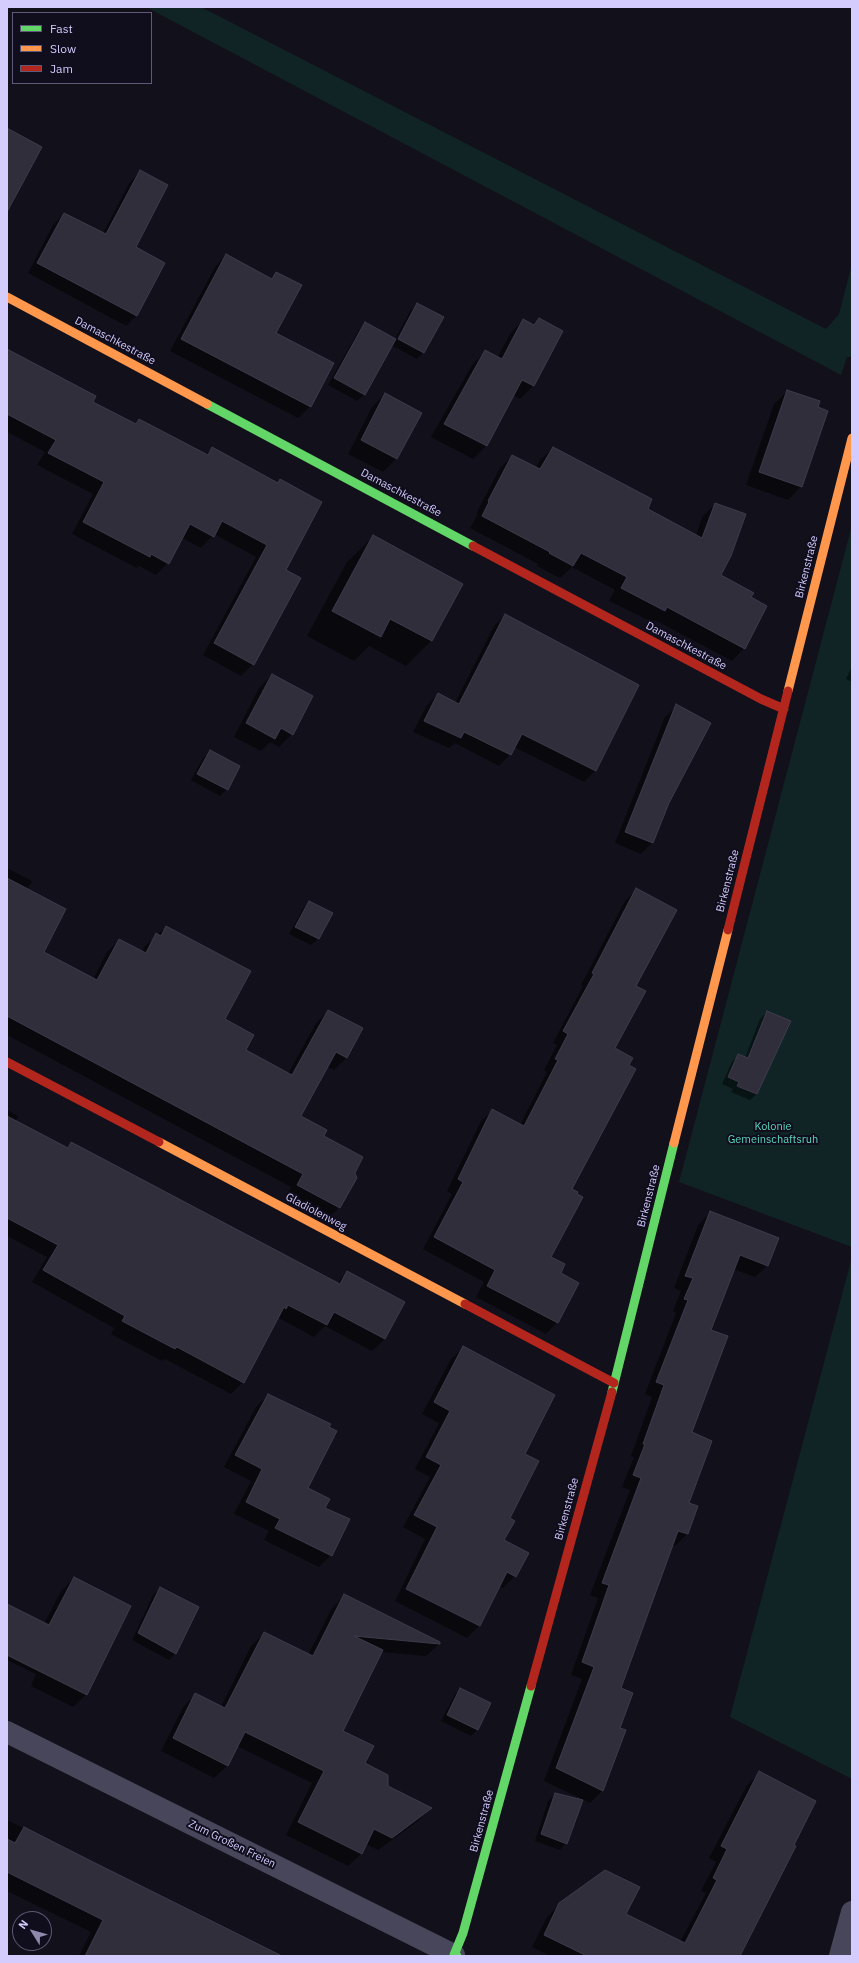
<!DOCTYPE html>
<html>
<head>
<meta charset="utf-8">
<style>
  body { margin:0 }
  #map { position:relative; width:859px; height:1963px; overflow:hidden; background:#12101a; font-family:"IBM Plex Sans",sans-serif }
  canvas { display:block }
  .frame { position:absolute; inset:0; border:8px solid #d3ccfc; pointer-events:none }
  .legend { position:absolute; left:12px; top:12px; width:140px; height:72px; box-sizing:border-box; background:#100d1d; border:1px solid #5e5976; margin:0; padding:5px 7px; list-style:none; font-size:12px; color:#d3ccfc }
  .legend li { display:flex; align-items:center; gap:8px; height:20px }
  .legend b { width:20px; border:1px solid #5e5976 }
  .north { position:absolute; left:12px; top:1911px; width:40px; height:40px; box-sizing:border-box; background:#100d1d; border:1px solid #5e5976; border-radius:50%; rotate:307deg; font-size:11px; font-weight:700; line-height:16px; text-align:center; color:#d3ccfc }
  .north::after { content:''; display:block; margin:auto; width:14px; height:18px; background:#8f8aad; clip-path:polygon(50% 0,100% 100%,50% 72%,0 100%) }
</style>
</head>
<body>
<div id="map">
<canvas width="859" height="1963"></canvas>
<div class="frame"></div>
<ul class="legend">
<li><b style="height:5px;background:#63d668"></b>Fast</li>
<li><b style="height:5px;background:#ff974d"></b>Slow</li>
<li><b style="height:5px;background:#b3261e"></b>Jam</li>
</ul>
<div class="north">N</div>
</div>
<script>
const c = document.querySelector('canvas').getContext('2d');
c.lineJoin = 'round';
function fillPath(path, color) {
  c.fillStyle = color;
  c.fill(path, 'evenodd');
}
function poly(rows) {
  const path = new Path2D();
  for (const r of rows) {
    path.moveTo(r[0], r[1]);
    for (let i = 2; i < r.length; i += 2) path.lineTo(r[i], r[i + 1]);
  }
  return path;
}
function trace(path, color, width, dash) {
  c.strokeStyle = color;
  c.lineWidth = width;
  c.lineCap = dash ? 'butt' : 'round';
  c.setLineDash(dash || []);
  c.stroke(path);
}
function drawText(font, color, halo, rows, align = 'center') {
  c.font = font + ' "IBM Plex Sans",sans-serif';
  c.lineWidth = 4;
  c.setLineDash([]);
  c.textBaseline = 'middle';
  c.strokeStyle = halo;
  c.fillStyle = color;
  for (const [text, x, y, turn = 0] of rows) {
    c.save();
    c.translate(x, y);
    c.rotate((+turn || 0) * Math.PI / 180);
    c.textAlign = isNaN(turn) ? turn : align;
    if (halo) c.strokeText(text, 0, 0);
    c.fillText(text, 0, 0);
    c.restore();
  }
}
const green = poly([
  [146,7,201,7,826,329,839,314,852,264,852,357,847,357,841,375],
  [852,525,852,1247,679,1182],
  [852,1257,852,1779,730,1717]
]);
const shadow = poly([
  [7,127,41,148,7,210],
  [141,171,135,248,137,315,126,326,28,273,53,225,64,214,103,233,130,182],
  [226,255,270,279,276,273,274,333,332,363,310,407,298,418,170,351,215,267],
  [417,304,424,352,417,359,391,345,364,395,357,401,328,385,359,330,366,323,395,339,411,310],
  [539,319,562,331,533,386,520,399,513,395,486,446,473,459,431,437,472,365,486,351,497,358,510,334,523,320,532,325],
  [7,350,92,402,135,424,139,420,205,455,212,448,285,570,253,664,241,676,203,655,256,557,214,534,201,548,182,538,168,563,156,575,139,566,137,568,72,534,93,494,37,465,45,452,7,432],
  [787,391,801,486,788,500,746,485,774,404],
  [385,394,420,413,396,459,383,472,348,454,372,407],
  [553,448,646,510,696,536,702,517,715,504,720,576,750,598,744,648,732,661,655,620,652,622,609,601,615,590,572,567,560,578,537,566,538,564,470,528,478,514,476,514,500,468,512,456,536,468,540,460],
  [373,537,462,585,431,641,406,666,369,646,354,661,307,636,347,562],
  [505,615,638,686,595,771,584,782,514,747,510,755,499,766,455,743,449,748,413,732,427,705,438,694,455,703,494,626],
  [852,667,852,682,846,679],
  [272,675,292,734,279,747,270,742,261,751,234,737,259,688],
  [677,706,668,803,652,843,641,854,615,843,665,717],
  [210,752,227,789,220,796,191,780,203,758],
  [7,868,32,881,27,890,42,952,93,979,107,952,119,940,142,952,144,947,166,927,245,1050,288,1074,316,1023,328,1011,362,1029,346,1058,334,1070,327,1066,299,1116,340,1207,327,1219,286,1197,291,1187,7,1035],
  [636,890,635,986,613,1049,627,1066,571,1189,550,1258,559,1273,557,1322,546,1334,476,1297,484,1282,423,1249,452,1194,447,1191,481,1121,493,1110,520,1125,547,1072,544,1070,557,1045,553,1043,583,986,581,985,625,901],
  [309,902,331,914,318,939,311,945,289,934,303,909],
  [767,1012,757,1094,750,1100,731,1092,733,1089,722,1084,732,1062,739,1055,745,1058,760,1019],
  [7,1110,18,1116,16,1121,66,1149,71,1143,337,1283,348,1272,385,1339,372,1351,325,1326,314,1337,277,1317,243,1382,231,1394,165,1359,162,1361,111,1334,114,1328,32,1282,47,1257,7,1236],
  [710,1213,768,1265,755,1277,733,1269,710,1330,691,1432,688,1503,697,1507,687,1534,675,1546,672,1545,620,1689,618,1729,625,1731,602,1791,590,1803,544,1781,582,1679,571,1675,598,1598,590,1595,630,1490,622,1487,634,1457,631,1456,652,1397,645,1394,676,1313,673,1311,681,1291,674,1288,698,1225],
  [463,1348,524,1454,503,1540,515,1576,503,1588,499,1586,479,1626,467,1638,395,1601,425,1539,403,1527,430,1477,415,1469,439,1423,422,1414,451,1359],
  [268,1395,306,1488,324,1508,349,1520,331,1555,319,1567,264,1540,269,1531,234,1514,251,1481,224,1467,256,1407],
  [74,1578,130,1607,86,1695,73,1707,31,1686,36,1674,7,1660,7,1605,44,1624,61,1591],
  [160,1588,176,1653,169,1660,132,1640,153,1595],
  [345,1595,439,1644,426,1656,380,1652,341,1731,364,1764,388,1787,431,1808,418,1821,378,1850,366,1844,361,1854,348,1866,286,1835,312,1783,237,1746,227,1766,214,1778,161,1751,183,1707,196,1694,221,1707,251,1646,264,1633,308,1655,332,1608],
  [460,1689,478,1729,471,1736,441,1721,454,1696],
  [760,1773,739,1956,550,1956,532,1947,547,1917,560,1904,625,1915,680,1942,706,1893,701,1891,716,1862,709,1858,747,1785],
  [555,1794,566,1843,560,1850,535,1841,548,1801],
  [7,1820,280,1956,79,1956,91,1932,7,1891]
]);
const building = poly([
  [7,128,42,147,7,212,7,128],
  [140,170,168,185,136,247,165,263,137,316,37,263,64,213,106,234,140,170],
  [226,254,272,279,276,272,302,285,276,333,334,363,311,407,181,339,226,254],
  [417,303,444,317,424,353,398,339,417,303],
  [539,318,563,331,534,386,522,380,487,446,444,424,485,350,502,359,523,319,534,325,539,318],
  [365,322,396,339,365,395,334,378,365,322],
  [7,349,96,396,93,402,136,424,139,419,208,455,212,447,278,483,280,479,322,502,286,570,301,578,254,665,214,643,267,545,222,521,214,537,190,524,169,564,151,554,150,557,83,522,104,482,48,453,56,440,7,414,7,349],
  [787,390,820,401,818,407,828,411,802,487,759,472,787,390],
  [385,393,422,413,397,459,361,440,385,393],
  [553,447,652,499,648,509,702,538,715,503,746,514,731,556,721,575,754,593,751,597,767,606,745,649,667,607,665,611,621,588,627,577,581,553,573,566,549,553,550,552,482,516,489,502,488,501,512,455,540,469,553,447],
  [373,535,463,584,432,641,390,619,381,637,332,611,373,535],
  [505,614,639,685,596,771,522,734,511,755,464,732,461,738,424,721,438,693,459,704,505,614],
  [272,674,313,696,293,735,281,728,275,739,246,723,272,674],
  [676,704,711,723,669,803,653,843,625,832,676,704],
  [210,750,240,766,228,790,197,774,210,750],
  [7,878,66,909,44,952,97,980,119,939,146,953,156,933,161,936,166,926,251,971,225,1019,254,1035,246,1050,292,1075,328,1010,363,1028,347,1058,336,1052,301,1116,327,1130,324,1136,363,1157,355,1173,357,1178,340,1208,297,1185,303,1174,7,1016,7,878],
  [636,888,677,910,636,986,646,991,615,1048,633,1058,629,1065,636,1069,572,1189,578,1192,577,1194,583,1197,551,1257,565,1264,561,1273,579,1283,558,1323,487,1286,495,1270,434,1237,463,1182,458,1179,492,1109,524,1126,558,1060,555,1059,568,1034,563,1031,594,974,592,973,636,888],
  [309,901,333,913,319,939,295,927,309,901],
  [767,1011,791,1021,757,1094,737,1086,739,1082,728,1077,738,1054,748,1058,767,1011],
  [7,1116,68,1148,71,1142,340,1284,347,1271,405,1302,385,1339,334,1312,327,1325,288,1305,286,1309,284,1307,244,1383,177,1347,175,1349,122,1321,125,1316,43,1270,58,1245,7,1218,7,1116],
  [710,1211,779,1238,768,1266,740,1255,711,1330,728,1336,692,1432,712,1441,689,1503,698,1506,688,1534,678,1531,621,1688,633,1693,620,1728,626,1730,603,1791,556,1768,594,1667,582,1662,609,1585,602,1583,641,1478,633,1475,645,1444,643,1444,664,1385,656,1382,688,1300,684,1299,693,1278,685,1276,710,1211],
  [463,1346,555,1395,525,1454,539,1461,510,1518,515,1521,504,1540,529,1553,516,1577,507,1572,480,1626,406,1589,437,1527,414,1515,441,1465,426,1457,450,1411,434,1402,463,1346],
  [268,1394,331,1424,329,1427,337,1431,308,1488,330,1499,325,1508,350,1519,332,1556,275,1528,280,1519,246,1502,262,1469,235,1455,268,1394],
  [74,1577,131,1606,87,1695,7,1655,7,1604,49,1625,74,1577],
  [160,1587,199,1607,176,1654,138,1633,160,1587],
  [344,1594,440,1642,440,1644,354,1636,383,1650,343,1731,374,1746,365,1763,388,1775,388,1786,432,1808,392,1838,374,1829,362,1854,298,1822,324,1771,245,1732,228,1766,173,1738,195,1693,225,1708,264,1632,313,1656,344,1594],
  [460,1688,491,1703,478,1730,447,1715,460,1688],
  [759,1771,816,1801,794,1845,796,1846,740,1956,587,1956,544,1935,559,1903,605,1870,640,1887,626,1914,685,1943,717,1880,713,1878,727,1849,721,1846,759,1771],
  [555,1793,583,1800,567,1844,541,1834,555,1793],
  [24,1827,89,1860,282,1956,85,1956,103,1920,7,1872,7,1839,15,1843,24,1827]
]);
const street = poly([
  [7,1732,454,1955],
  [840,1956,852,1912]
]);
const fast = poly([
  [207,404,473,546],
  [612,1392,674,1143],
  [457,1956,454,1955,463,1933,531,1686]
]);
const slow = poly([
  [7,297,207,404],
  [788,691,852,438],
  [159,1142,465,1304],
  [674,1143,728,930]
]);
const jam = poly([
  [473,546,761,699,784,709],
  [728,930,788,691],
  [7,1062,159,1142],
  [465,1304,614,1383],
  [531,1686,612,1392]
]);
const streetNames = [
  ["Damaschkestraße",115,341,28],
  ["Damaschkestraße",401,493,28],
  ["Birkenstraße",807,567,-76],
  ["Damaschkestraße",686,646,28],
  ["Birkenstraße",728,881,-76],
  ["Birkenstraße",649,1196,-76],
  ["Gladiolenweg",316,1212,28],
  ["Birkenstraße",567,1509,-75],
  ["Birkenstraße",482,1821,-75],
  ["Zum Großen Freien",232,1844,26]
];
const parkNames = [
  ["Kolonie",773,1127],
  ["Gemeinschaftsruh",773,1140]
];
fillPath(green, '#102425');
fillPath(shadow, '#0007');
fillPath(building, '#312e3c');
trace(building, '#3e3a4d', 1);
trace(street, '#48465a', 22);
trace(fast, '#63d668', 9);
trace(slow, '#ff974d', 9);
trace(jam, '#b3261e', 9);
drawText('11px', '#d3ccfc', '#100d1d', streetNames);
drawText('11px', '#5dd7be', '#100d1d', parkNames);
</script>
</body>
</html>
